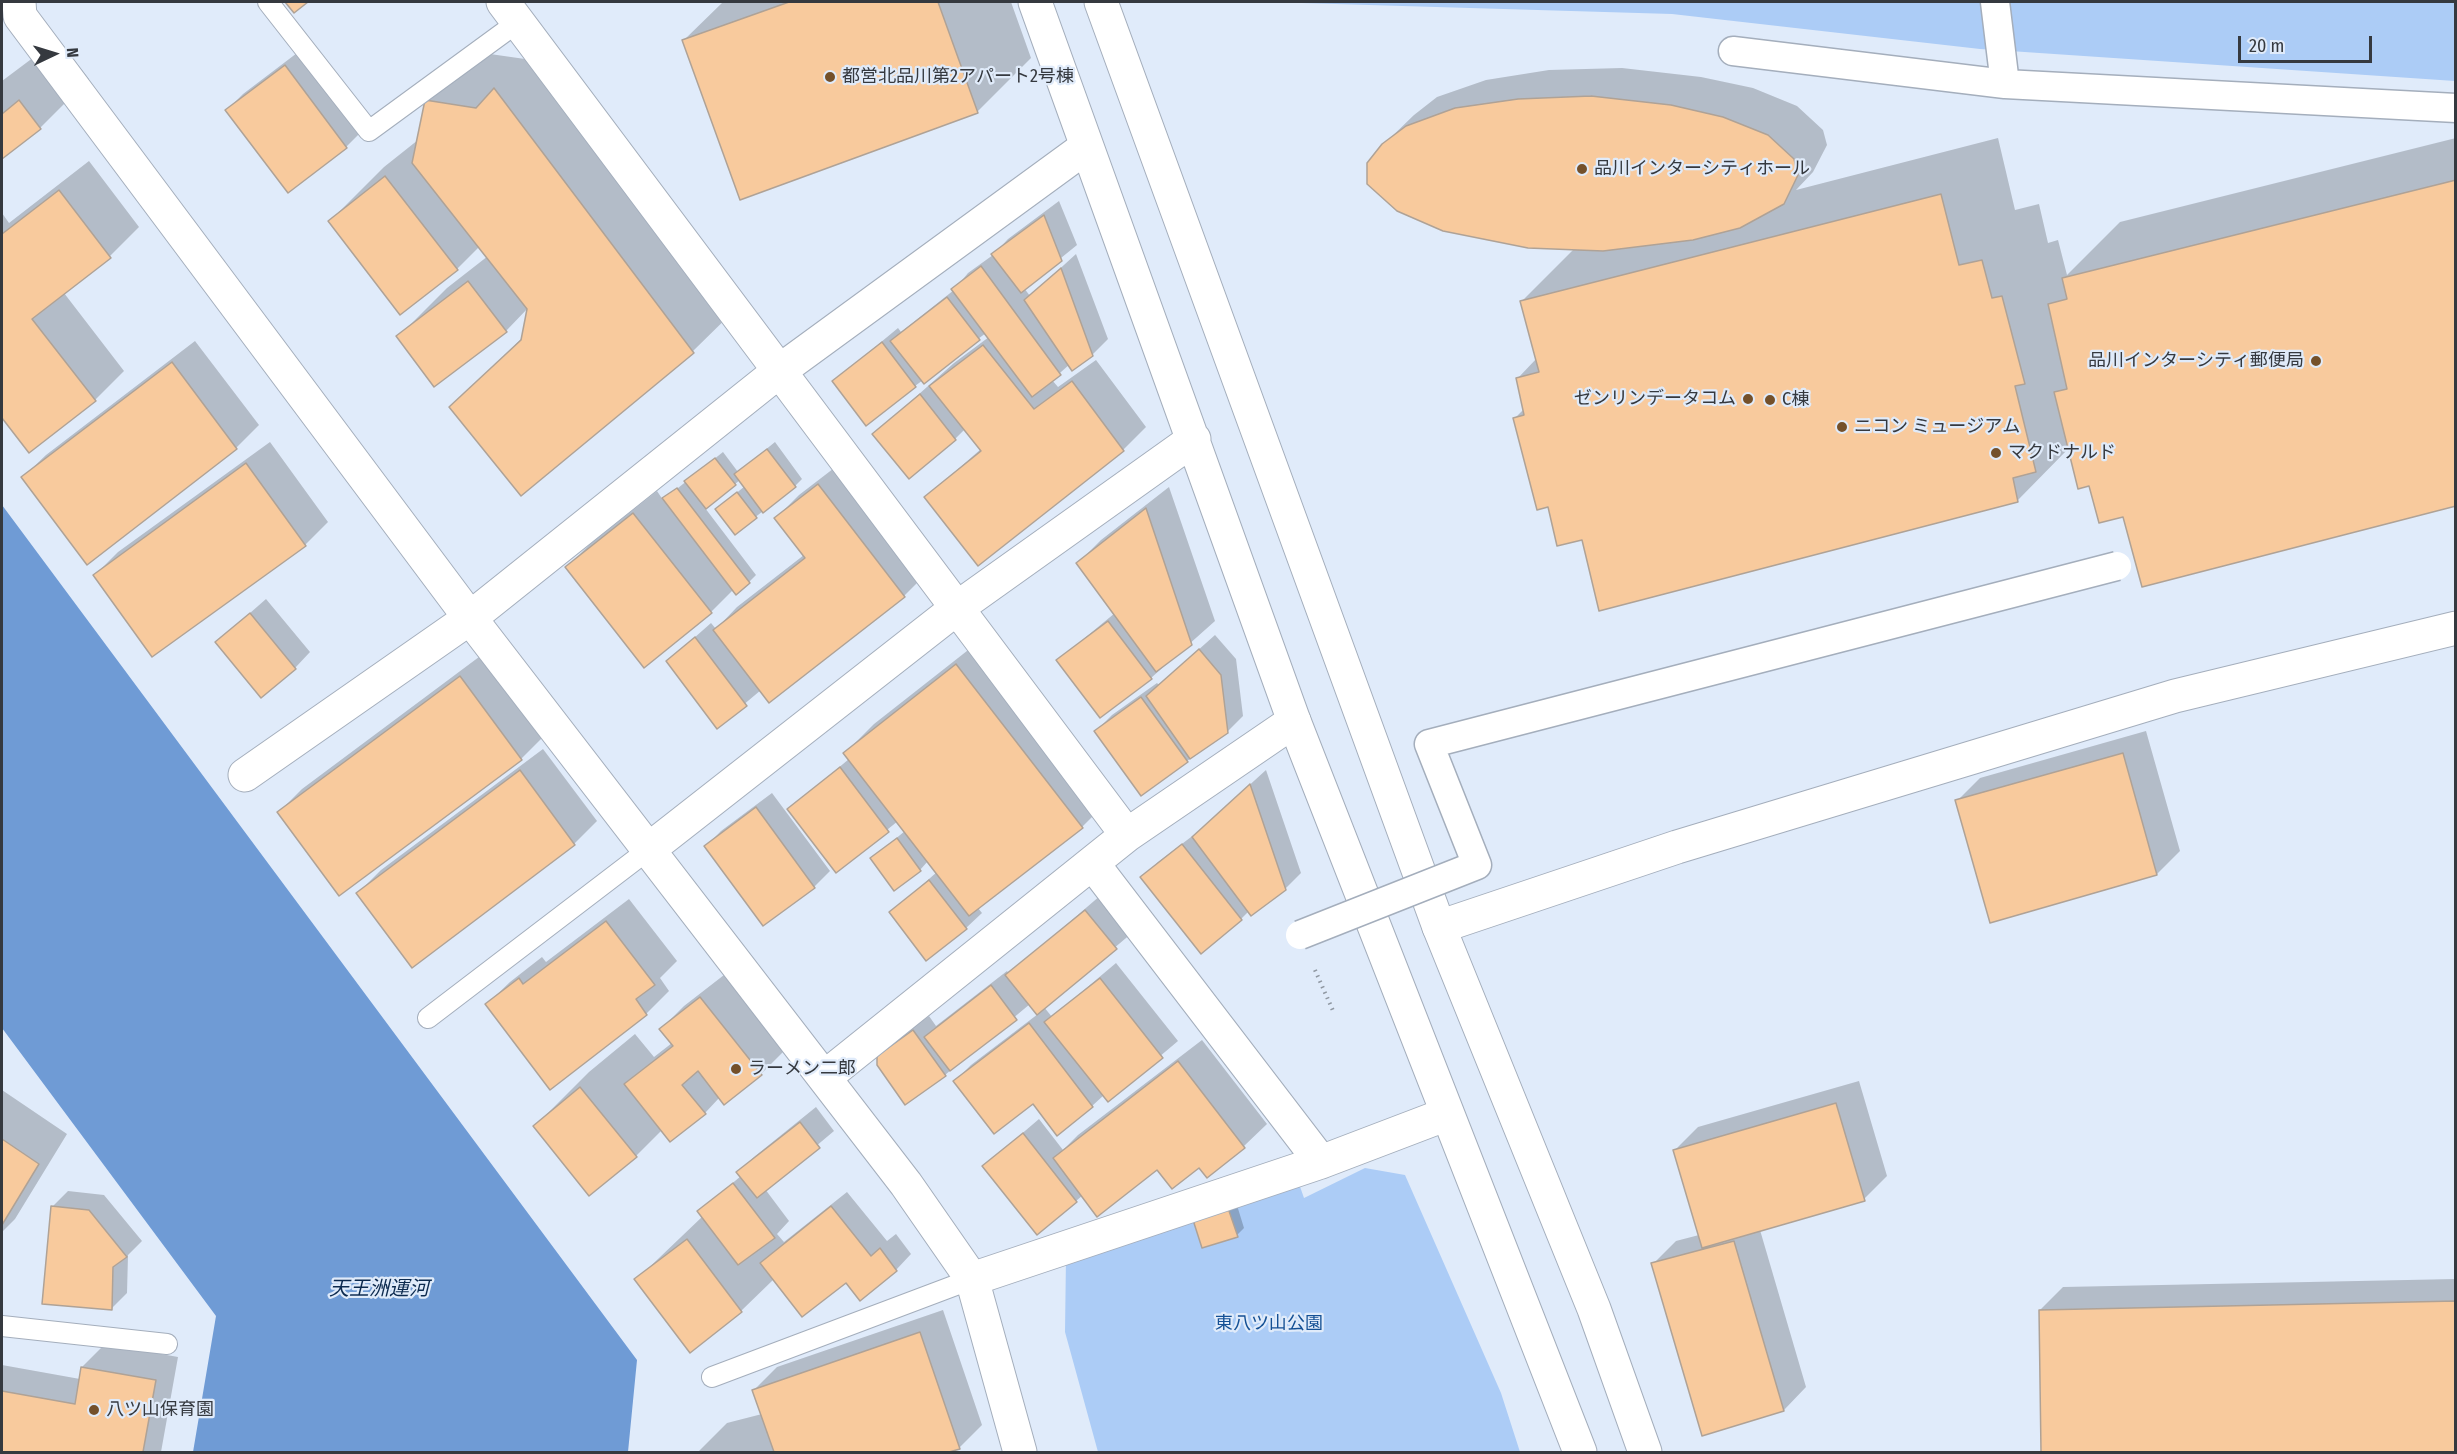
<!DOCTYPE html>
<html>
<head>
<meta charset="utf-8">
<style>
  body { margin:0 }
  #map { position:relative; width:2457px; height:1454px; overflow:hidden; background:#e0ebfa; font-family:"Fira Sans Condensed",sans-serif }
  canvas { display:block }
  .frame { position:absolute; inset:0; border:3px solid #35393f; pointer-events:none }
  .north { position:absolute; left:24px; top:24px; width:60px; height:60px; -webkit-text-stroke:4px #e0ebfa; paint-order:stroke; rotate:86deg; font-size:16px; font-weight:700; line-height:24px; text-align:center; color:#35393f }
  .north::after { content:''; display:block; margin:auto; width:21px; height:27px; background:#35393f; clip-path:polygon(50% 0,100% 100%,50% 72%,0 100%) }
  .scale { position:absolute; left:2238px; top:36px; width:134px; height:27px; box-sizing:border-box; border:3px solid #35393f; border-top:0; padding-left:8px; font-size:18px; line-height:21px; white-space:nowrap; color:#35393f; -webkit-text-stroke:4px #e0ebfa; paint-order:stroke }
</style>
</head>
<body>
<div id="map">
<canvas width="2457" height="1454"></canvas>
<div class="frame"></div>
<div class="north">N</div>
<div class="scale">20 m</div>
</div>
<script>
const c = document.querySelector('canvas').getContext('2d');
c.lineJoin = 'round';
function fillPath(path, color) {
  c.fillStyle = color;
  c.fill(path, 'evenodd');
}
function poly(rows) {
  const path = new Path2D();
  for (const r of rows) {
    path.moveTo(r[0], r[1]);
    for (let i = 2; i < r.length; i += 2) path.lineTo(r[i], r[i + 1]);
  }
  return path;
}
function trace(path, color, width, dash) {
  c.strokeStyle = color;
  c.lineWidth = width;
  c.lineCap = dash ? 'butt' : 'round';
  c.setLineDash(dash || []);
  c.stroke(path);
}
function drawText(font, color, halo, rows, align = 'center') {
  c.font = font + ' "Fira Sans Condensed","Noto Sans JP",sans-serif';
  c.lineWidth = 4.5;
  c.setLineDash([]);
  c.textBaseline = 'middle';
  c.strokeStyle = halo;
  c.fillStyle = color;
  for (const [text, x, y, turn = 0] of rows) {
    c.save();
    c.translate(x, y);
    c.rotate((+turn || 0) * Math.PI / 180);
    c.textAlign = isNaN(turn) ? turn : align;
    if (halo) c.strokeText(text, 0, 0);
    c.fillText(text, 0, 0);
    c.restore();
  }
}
const green = poly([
  [1268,2,2455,2,2455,81,1980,49,1672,14],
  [1365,1168,1405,1175,1501,1393,1520,1452,1098,1452,1065,1332,1066,1257,1297,1178,1304,1198]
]);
const water = poly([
  [2,505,637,1360,628,1452,193,1452,216,1316,2,1028]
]);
const shadow = poly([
  [723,2,1011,2,1031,58,977,112,684,40],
  [301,50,361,132,346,147,227,110,243,94],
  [476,52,525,59,742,303,693,351,451,407,524,336,529,307,506,331,398,337,447,288,488,256,480,246,457,269,330,221,384,167,418,140,427,101],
  [69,53,89,79,40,128,2,157,2,81,38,54,48,68],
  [1622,68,1701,77,1753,88,1797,106,1823,130,1827,145,1813,172,1796,190,1998,138,2015,210,2039,204,2048,243,2058,240,2067,275,2120,222,2456,138,2456,504,2125,515,2090,484,2069,448,2017,501,1583,538,1515,418,1524,409,1518,378,1537,358,1522,301,1575,248,1383,145,1414,115,1437,97,1486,80,1549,70],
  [89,161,139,227,110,256,64,293,124,371,95,400,29,451,2,415,2,213,9,223],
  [1059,201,1077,245,1024,288,1030,296,1076,254,1108,339,1093,354,1073,369,1070,364,1052,380,1058,387,1096,360,1146,427,1123,450,926,497,981,449,965,429,955,439,874,434,954,363,989,337,986,333,915,386,834,381,898,328,901,332,954,290,968,273,993,255,1008,239],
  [195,341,259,425,236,448,23,477,46,455],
  [270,442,328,522,305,545,95,575,118,552],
  [775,442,802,479,795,486,735,533,717,509,745,486,740,480,705,508,756,575,749,582,734,589,711,612,567,567,590,544,657,491,663,500,723,452,738,472],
  [842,462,927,573,904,596,769,701,761,690,717,727,668,661,711,623,716,629,737,607,804,555,776,518,799,495],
  [1169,487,1215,621,1151,678,1058,660,1115,613,1078,563,1101,540],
  [266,599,310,652,295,668,217,642],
  [1215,635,1236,659,1243,716,1227,732,1187,761,1096,731,1112,715,1157,683,1159,685],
  [986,636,1112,797,1082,827,978,908,982,913,966,928,891,912,937,872,928,861,920,870,872,858,905,831,898,821,836,871,789,809,849,759,845,753,874,724],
  [483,654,544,736,521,759,279,812,302,789],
  [2146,731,2180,851,2157,874,1957,801,1980,778],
  [543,749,597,821,574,844,358,893,381,870],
  [1266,770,1301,873,1285,889,1249,911,1241,919,1142,877,1158,862,1199,831],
  [772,793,830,871,814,887,763,924,706,846,721,831],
  [1101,895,1132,933,1044,1007,1052,1017,1116,963,1178,1041,1108,1100,1104,1095,1092,1106,1033,1102,955,1081,971,1065,1038,1014,1030,1004,945,1075,879,1056,895,1040,929,1016,936,1026,1007,971,1009,974],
  [629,899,677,961,660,978,669,991,646,1014,550,1088,487,1004,510,982,542,957,546,962],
  [724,975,784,1051,761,1074,724,1102,720,1097,705,1113,662,1130,636,1156,590,1194,535,1126,589,1072,635,1034,654,1057,672,1043,661,1029,684,1006],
  [1202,1040,1267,1124,1244,1146,1207,1175,1200,1166,1157,1168,1083,1195,1076,1201,984,1166,1039,1119,1063,1150,1078,1135],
  [1859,1081,1887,1176,1864,1199,1760,1230,1806,1387,1784,1410,1653,1264,1676,1241,1699,1235,1675,1150,1698,1127],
  [2,1090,67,1134,15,1219,2,1232],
  [816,1107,834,1131,765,1189,789,1221,777,1234,784,1242,847,1192,887,1241,896,1234,911,1254,896,1270,846,1281,774,1279,741,1311,636,1280,703,1216,699,1211,741,1176,738,1172,754,1157],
  [68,1191,104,1195,142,1241,128,1255,127,1293,111,1309,53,1206],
  [1236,1202,1244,1228,1237,1235,1202,1213],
  [2456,1279,2456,1452,2043,1452,2040,1310,2063,1287],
  [943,1310,982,1425,959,1448,945,1452,698,1452,727,1423,762,1414,754,1390,777,1367],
  [105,1344,178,1357,161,1452,2,1452,2,1365,80,1379,82,1367]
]);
const building = poly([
  [285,2,308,2,294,13,285,2],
  [789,2,938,2,978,113,740,200,682,40,789,2],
  [285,65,347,148,288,193,225,110,285,65],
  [494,88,694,353,521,496,449,407,521,340,527,309,412,163,425,100,476,108,494,88],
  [1591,96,1671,105,1723,117,1768,135,1794,159,1798,175,1784,204,1740,228,1693,240,1603,251,1528,248,1443,231,1397,211,1367,184,1367,163,1382,144,1406,126,1455,108,1518,99,1591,96],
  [19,100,41,129,2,159,2,114,19,100],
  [385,176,458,270,400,315,328,221,385,176],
  [2456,180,2456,506,2142,587,2123,517,2099,523,2089,486,2078,489,2054,392,2067,389,2048,304,2067,299,2062,278,2456,180],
  [59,190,111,258,32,319,96,401,29,453,2,418,2,234,59,190],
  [1941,194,1959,265,1982,260,1992,298,2002,296,2025,384,2015,386,2036,472,2013,478,2018,502,1599,611,1582,540,1557,546,1548,507,1537,510,1513,418,1524,415,1516,378,1539,372,1520,301,1941,194],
  [1044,215,1062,261,1021,293,991,254,1044,215],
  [981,266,1061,375,1032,397,951,289,981,266],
  [1061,268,1093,356,1072,371,1024,300,1061,268],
  [468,281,507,332,434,387,396,336,468,281],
  [947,297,980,340,924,384,890,341,947,297],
  [882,342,916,387,866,426,832,381,882,342],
  [983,345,1034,409,1072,381,1124,451,978,566,924,497,981,451,929,386,983,345],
  [172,362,237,449,87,565,21,477,172,362],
  [920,394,956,440,909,479,872,434,920,394],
  [767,449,796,487,763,513,734,474,767,449],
  [715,458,736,485,706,509,684,481,715,458],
  [246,463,306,546,152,657,93,575,246,463],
  [818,484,905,597,769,703,713,630,805,558,774,518,818,484],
  [677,488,750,583,736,595,662,498,677,488],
  [737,492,757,518,735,535,715,509,737,492],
  [1146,508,1192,645,1156,672,1076,563,1146,508],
  [633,513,712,613,644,668,565,567,633,513],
  [250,613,296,669,261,698,215,642,250,613],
  [1108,621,1152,679,1100,718,1056,660,1108,621],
  [695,637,747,706,717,729,666,661,695,637],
  [1199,649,1221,675,1228,733,1190,759,1146,696,1199,649],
  [956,664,1083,828,969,916,843,753,956,664],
  [460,676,522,760,339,896,277,812,460,676],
  [1141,697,1188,762,1141,796,1094,731,1141,697],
  [2123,753,2157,875,1990,923,1955,800,2123,753],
  [840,767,889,832,836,873,787,809,840,767],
  [520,770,575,845,412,968,356,893,520,770],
  [1250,784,1286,890,1251,916,1192,837,1250,784],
  [756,807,815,888,763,926,704,846,756,807],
  [897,838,921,871,894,891,870,858,897,838],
  [1182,844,1242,920,1201,954,1140,877,1182,844],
  [929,880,967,929,926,961,889,912,929,880],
  [1085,910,1117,949,1037,1015,1005,975,1085,910],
  [606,921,655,985,636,999,647,1015,550,1090,485,1004,519,978,523,984,606,921],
  [1100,978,1163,1058,1108,1102,1044,1022,1100,978],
  [991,985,1017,1020,950,1071,924,1037,991,985],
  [700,997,762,1075,724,1105,698,1071,682,1085,706,1114,670,1142,624,1084,673,1046,659,1029,700,997],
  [1029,1023,1093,1107,1057,1136,1033,1104,994,1134,953,1081,1029,1023],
  [913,1030,946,1076,905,1105,877,1065,877,1056,913,1030],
  [1178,1061,1245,1148,1207,1178,1199,1168,1172,1189,1157,1170,1097,1217,1053,1158,1178,1061],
  [580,1087,637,1157,589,1196,533,1126,580,1087],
  [1836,1103,1865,1201,1702,1248,1673,1150,1836,1103],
  [800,1122,820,1148,757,1198,736,1172,800,1122],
  [1023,1133,1077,1202,1037,1235,982,1166,1023,1133],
  [2,1139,39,1164,2,1225,2,1139],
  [733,1183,775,1238,738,1265,697,1211,733,1183],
  [51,1206,89,1210,127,1257,113,1267,112,1310,42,1304,51,1206],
  [831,1206,871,1256,880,1248,897,1271,860,1301,846,1283,802,1317,760,1263,831,1206],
  [1228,1208,1238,1237,1202,1248,1193,1220,1228,1208],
  [687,1239,742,1312,690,1353,634,1279,687,1239],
  [1734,1241,1784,1411,1702,1436,1651,1263,1734,1241],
  [2456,1301,2456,1452,2041,1452,2039,1310,2456,1301],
  [920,1332,960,1449,949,1452,774,1452,752,1390,920,1332],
  [81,1367,156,1380,143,1452,2,1452,2,1391,75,1404,81,1367]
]);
const path = poly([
  [1315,970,1334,1013]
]);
const service = poly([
  [268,2,369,131,518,22],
  [428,1018,648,850],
  [2,1326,167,1344],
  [712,1377,972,1279]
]);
const pedestrian = poly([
  [1995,2,2005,84],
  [1733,51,2005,84,2456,108]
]);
const minor = poly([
  [503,2,1127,835],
  [245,775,470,618,778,372,1086,147],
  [1093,864,1321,1162],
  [1439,927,1677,847,2175,696,2456,628],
  [825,1077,1127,835,1294,721],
  [972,1279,1321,1162,1447,1114]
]);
const tertiary = poly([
  [19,2,20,16,470,618,906,1184,972,1279,1020,1452],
  [1035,2,1294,721,1580,1452],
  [1101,2,1439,927,1594,1309,1645,1452],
  [648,850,957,608,1194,439]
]);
const pedestrianBridge = poly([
  [1300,935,1477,865,1429,744,2117,566]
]);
const markers = [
  [830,77,6,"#74502a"],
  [1582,169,6,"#74502a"],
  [2316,361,6,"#74502a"],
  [1748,399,6,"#74502a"],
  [1770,400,6,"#74502a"],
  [1842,427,6,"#74502a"],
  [1996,453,6,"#74502a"],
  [736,1069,6,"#74502a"],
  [94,1410,6,"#74502a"]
];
const poiNames = [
  ["都営北品川第2アパート2号棟",842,77],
  ["品川インターシティホール",1594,169],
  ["品川インターシティ郵便局",2304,361,"right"],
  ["ゼンリンデータコム",1736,399,"right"],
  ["C棟",1782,400],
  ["ニコン ミュージアム",1854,427],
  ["マクドナルド",2008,453],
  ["ラーメン二郎",748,1069],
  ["八ツ山保育園",106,1410]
];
const parkNames = [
  ["東八ツ山公園",1269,1324]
];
const waterNames = [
  ["天王洲運河",379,1289]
];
fillPath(green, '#acccf6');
fillPath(water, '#6f9bd5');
fillPath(shadow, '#0003');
fillPath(building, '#f8ca9d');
trace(building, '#afa296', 1.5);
trace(service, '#a4aebc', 22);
trace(pedestrian, '#a4aebc', 31);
trace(minor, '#a4aebc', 35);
trace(tertiary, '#a4aebc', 35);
trace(path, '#8f97a1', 4, [1.5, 4.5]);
trace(service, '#fff', 20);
trace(pedestrian, '#fff', 28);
trace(minor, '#fff', 33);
trace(tertiary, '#fff', 33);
trace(pedestrianBridge, '#a4aebc', 31, []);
trace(pedestrianBridge, '#fff', 28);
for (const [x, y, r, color] of markers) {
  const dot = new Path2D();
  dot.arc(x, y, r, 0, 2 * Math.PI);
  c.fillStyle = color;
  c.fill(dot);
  trace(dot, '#e0ebfa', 2);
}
drawText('18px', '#35393f', '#e0ebfa', poiNames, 'left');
drawText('18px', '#145095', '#e0ebfa', parkNames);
drawText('italic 20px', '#0c2a4f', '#e0ebfa', waterNames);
</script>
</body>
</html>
